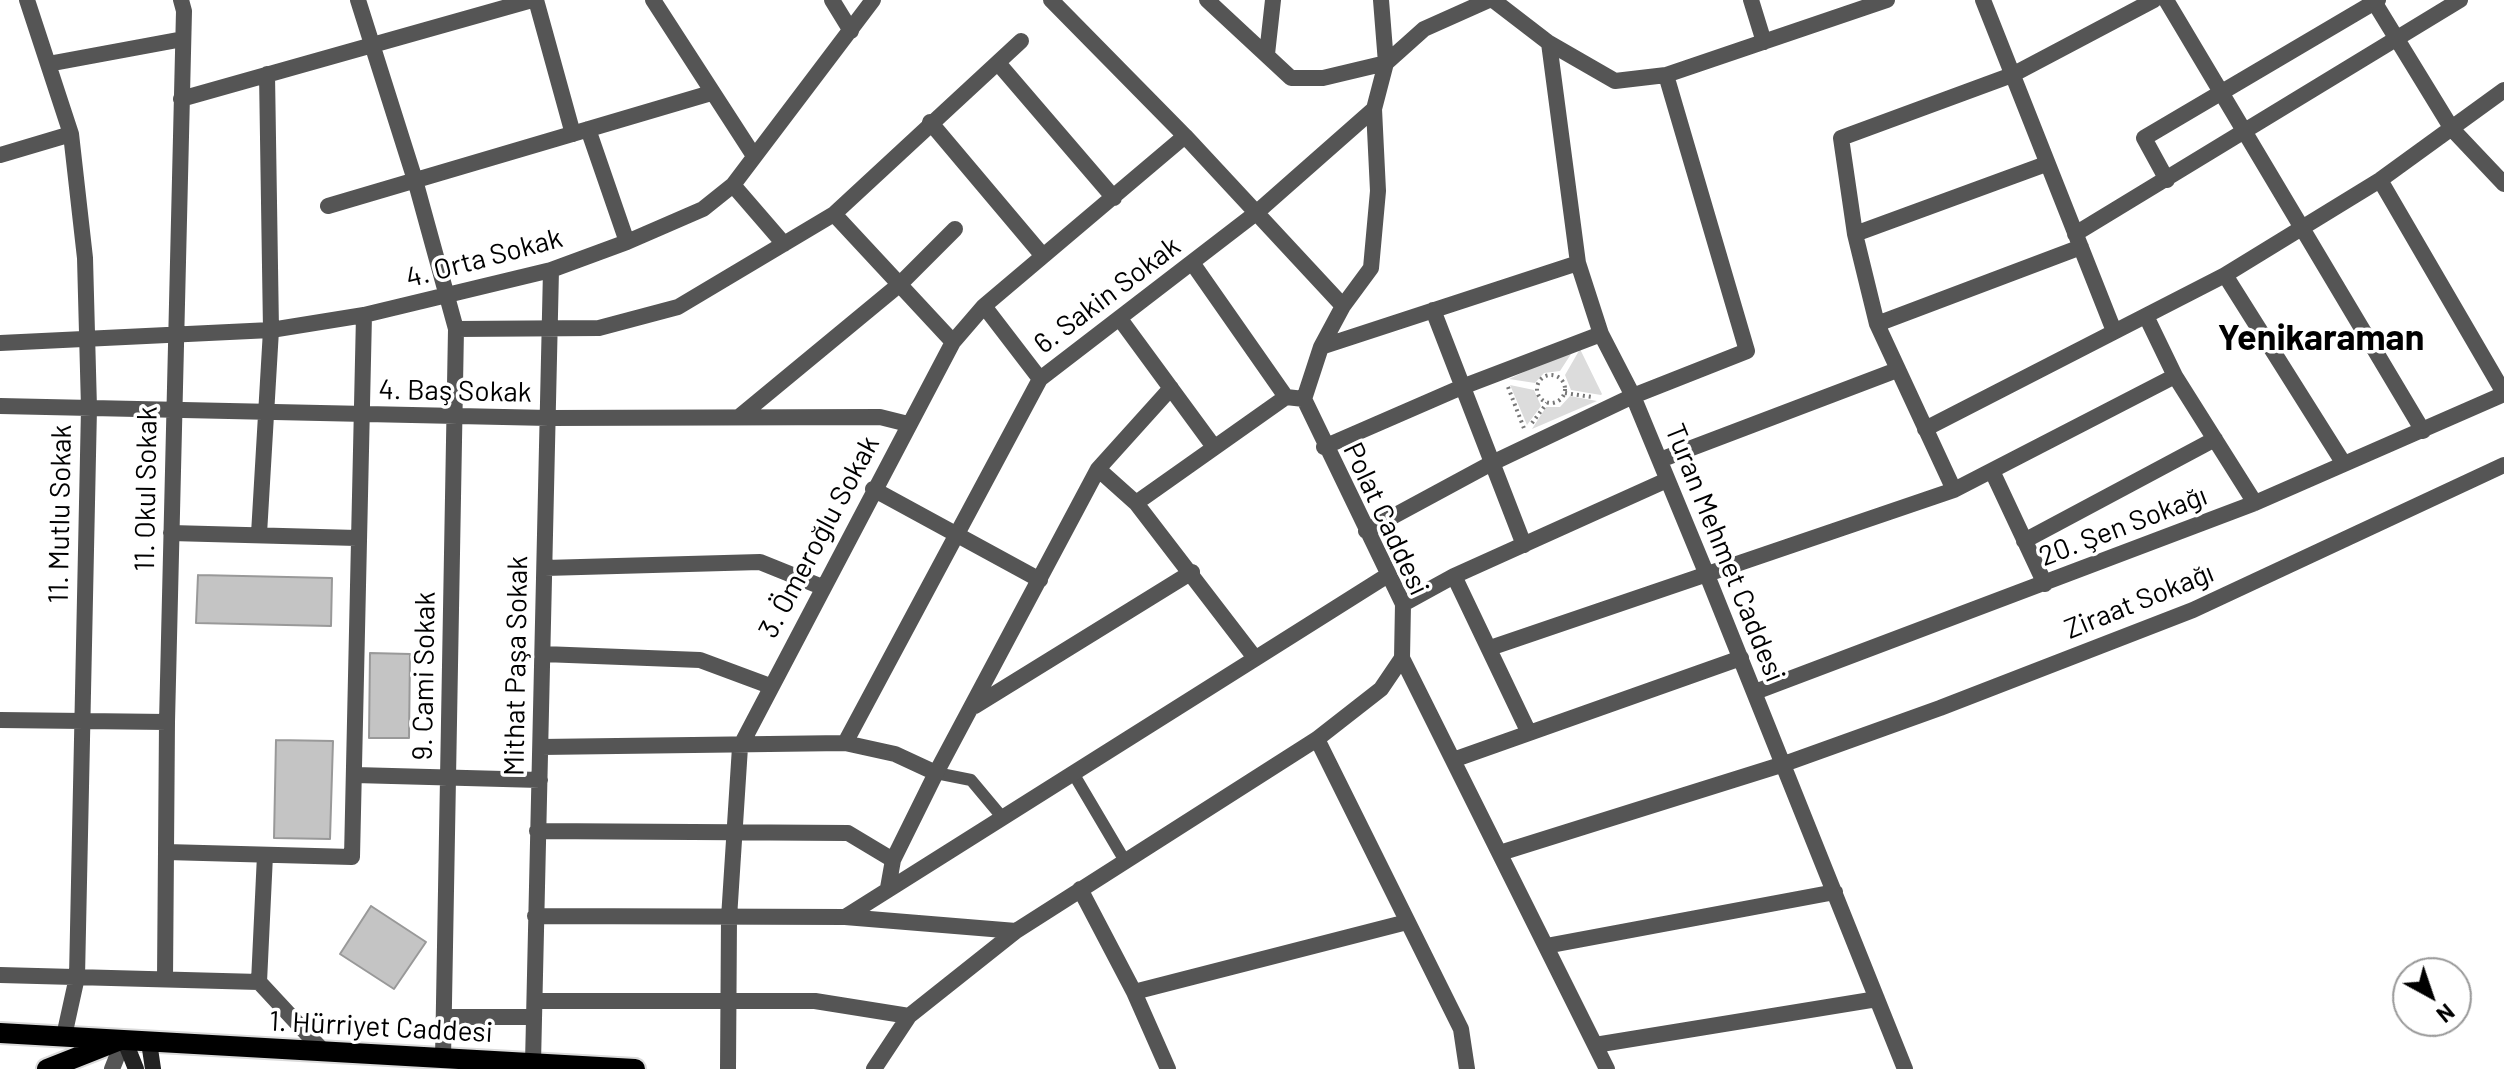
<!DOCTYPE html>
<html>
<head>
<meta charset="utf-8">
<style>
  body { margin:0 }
  #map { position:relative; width:2504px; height:1069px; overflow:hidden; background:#fff; font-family:Barlow,sans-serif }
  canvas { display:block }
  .north { position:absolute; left:2392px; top:957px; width:80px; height:80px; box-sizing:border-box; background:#fff; border:2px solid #999; border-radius:50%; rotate:140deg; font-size:22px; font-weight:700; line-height:32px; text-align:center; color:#000 }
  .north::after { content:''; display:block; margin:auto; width:28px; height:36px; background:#000; clip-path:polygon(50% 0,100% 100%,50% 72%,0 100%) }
</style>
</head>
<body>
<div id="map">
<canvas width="2504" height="1069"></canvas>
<div class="north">N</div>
</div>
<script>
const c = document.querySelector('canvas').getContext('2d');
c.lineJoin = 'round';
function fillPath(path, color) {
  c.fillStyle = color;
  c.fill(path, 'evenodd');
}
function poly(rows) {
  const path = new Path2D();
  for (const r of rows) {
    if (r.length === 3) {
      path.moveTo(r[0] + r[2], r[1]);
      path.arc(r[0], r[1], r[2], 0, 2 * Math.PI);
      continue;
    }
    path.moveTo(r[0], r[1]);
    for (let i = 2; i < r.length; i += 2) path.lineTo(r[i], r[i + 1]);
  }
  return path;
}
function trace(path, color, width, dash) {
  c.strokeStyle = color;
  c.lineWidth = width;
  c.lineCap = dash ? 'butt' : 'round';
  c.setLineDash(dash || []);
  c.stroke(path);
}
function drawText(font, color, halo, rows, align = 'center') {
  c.font = font + ' Barlow,sans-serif';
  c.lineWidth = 7;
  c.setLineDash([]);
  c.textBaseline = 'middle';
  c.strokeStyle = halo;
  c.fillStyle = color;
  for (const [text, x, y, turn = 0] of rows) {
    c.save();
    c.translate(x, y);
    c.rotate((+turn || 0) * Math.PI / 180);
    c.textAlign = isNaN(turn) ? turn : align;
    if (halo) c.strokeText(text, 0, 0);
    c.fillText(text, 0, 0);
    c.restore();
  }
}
const green = poly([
  [1575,348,1560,371,1544,373,1535,383,1509,379],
  [1580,349,1602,394,1601,395,1571,390,1565,375],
  [1510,385,1534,390,1541,406,1527,425],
  [1570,396,1597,401,1532,429,1546,407,1560,407]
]);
const building = poly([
  [198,575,332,578,331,626,196,623,198,575],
  [370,653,410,654,409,738,369,738,370,653],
  [276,740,333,741,330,839,274,838,276,740],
  [371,906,426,942,394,989,340,954,371,906]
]);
const path = poly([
  [1551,389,14],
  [1508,387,1525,431],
  [1565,393,1592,397],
  [1532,423,1547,403]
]);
const service = poly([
  [936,773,971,780,1002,817],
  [1073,773,1125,861]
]);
const minor = poly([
  [27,0,71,134,85,258,89,408,77,977,64,1036],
  [358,0,415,180,456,329,443,1058],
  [536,0,573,134],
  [653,0,754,156],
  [832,0,851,31],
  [1051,0,1185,136,1343,306],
  [1207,0,1291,78,1323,78,1386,63,1381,0],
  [1493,0,1549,43,1615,81,1666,75,1887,0],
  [1751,0,1764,42],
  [1983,0,2114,331],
  [2166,0,2423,431],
  [2373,0,2452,129,2504,184],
  [1549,43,1578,263,1601,334,1633,396,1707,575,1905,1069],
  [1267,54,1273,0],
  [998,63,1114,198],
  [48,64,183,39],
  [181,99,532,0],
  [930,122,1043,256],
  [588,129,627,242],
  [0,155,71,134],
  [2167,180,2144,138,2378,0],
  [2380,180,2504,393],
  [733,185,784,244],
  [328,206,711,93],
  [834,214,953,342],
  [1855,234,2046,164],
  [2075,234,2460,0],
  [1193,264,1286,397],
  [2225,275,2344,464],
  [984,306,1040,379],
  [1433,310,1524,545],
  [2146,316,2175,376,2255,503],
  [1120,319,1214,447],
  [1877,324,2081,247],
  [456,329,599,328,678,307,834,214,1021,41],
  [0,343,271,330,364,315,551,270,627,242,703,209,733,185,873,0],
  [1321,347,1578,263],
  [0,406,549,418,880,417,908,424],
  [739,417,900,284,955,229],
  [1925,429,2225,275,2380,180,2504,90],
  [1324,447,1462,387,1601,334],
  [1660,460,1897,370],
  [1098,469,1136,503,1255,658],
  [1992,471,2045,584],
  [873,489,1040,580],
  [1954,490,1877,324,1855,234,1841,138,2012,75,2154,0],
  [1136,503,1286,397,1304,399],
  [1366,531,1490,464,1633,396,1747,351,1666,75],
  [171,533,357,538],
  [259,534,271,330,267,74],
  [2024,541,2215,439],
  [545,568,760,562,822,587],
  [1454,576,1529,733],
  [1403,604,1454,576,1667,480],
  [1490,648,1954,490,2175,376],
  [543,654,700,660,770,686],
  [1402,658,1607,1069],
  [1755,692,2255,503,2504,394],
  [975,706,1192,572],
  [0,720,167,722],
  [1317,739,1461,1029,1467,1069],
  [845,743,1040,379,1256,213,1374,109],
  [541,747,845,743,895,754,936,773],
  [1453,760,1741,658],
  [355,775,540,780],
  [537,831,848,833,893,860],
  [166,852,352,857,364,315],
  [1500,853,1784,764,1940,708,2193,610,2504,465],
  [888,888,893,860,936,773,1098,469,1171,388],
  [1080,889,1134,992,1168,1069],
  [535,916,845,917,1016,931],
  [845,917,1388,575],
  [1546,946,1835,892],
  [0,975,259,982,324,1052],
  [165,979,167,722,184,11,181,0],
  [259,982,265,855],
  [1134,992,1407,922],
  [535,1001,815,1001,909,1016],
  [444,1017,534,1017],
  [1595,1045,1877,999],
  [533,1063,551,270],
  [112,1069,124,1039],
  [728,1069,729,918,740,747,953,342,984,306,1185,136],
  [874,1069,909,1016,1016,931,1317,739,1381,689,1402,658,1403,604,1304,399,1321,347,1343,306,1371,268,1378,191,1374,109,1386,63,1424,29,1489,0]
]);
const secondary = poly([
  [124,1039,136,1069],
  [149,1042,153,1069]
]);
const primary = poly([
  [0,1033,635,1069],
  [47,1069,118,1041]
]);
const streetNames = [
  ["4. Orta Sokak",484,258,-15],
  ["6. Sakin Sokak",1107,295,-37],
  ["4. Baş Sokak",455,391,1],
  ["11. Okul Sokak",146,489,-89],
  ["11. Mutlu Sokak",60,514,-89],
  ["Polat Caddesi",1386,519,65],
  ["20. Şen Sokağı",2123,526,-21],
  ["3. Ömeroğlu Sokak",819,537,-62],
  ["Turan Mehmet Caddesi",1725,553,68],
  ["Ziraat Sokağı",2139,601,-22],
  ["Mithat Paşa Sokak",516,666,-89],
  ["9. Cami Sokak",424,676,-89],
  ["1. Hürriyet Caddesi",381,1027,3]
];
const districtNames = [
  ["Yenikaraman",2321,338]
];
fillPath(green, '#dcdcdc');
fillPath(building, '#c4c4c4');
trace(building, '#999', 2);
trace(primary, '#dbdbdb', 24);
trace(path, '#777', 4, [2, 4]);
trace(service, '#555', 12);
trace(minor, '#555', 16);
trace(secondary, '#222', 16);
trace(primary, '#000', 20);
drawText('28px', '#000', '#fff', streetNames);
drawText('bold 36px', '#000', '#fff', districtNames);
</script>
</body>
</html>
